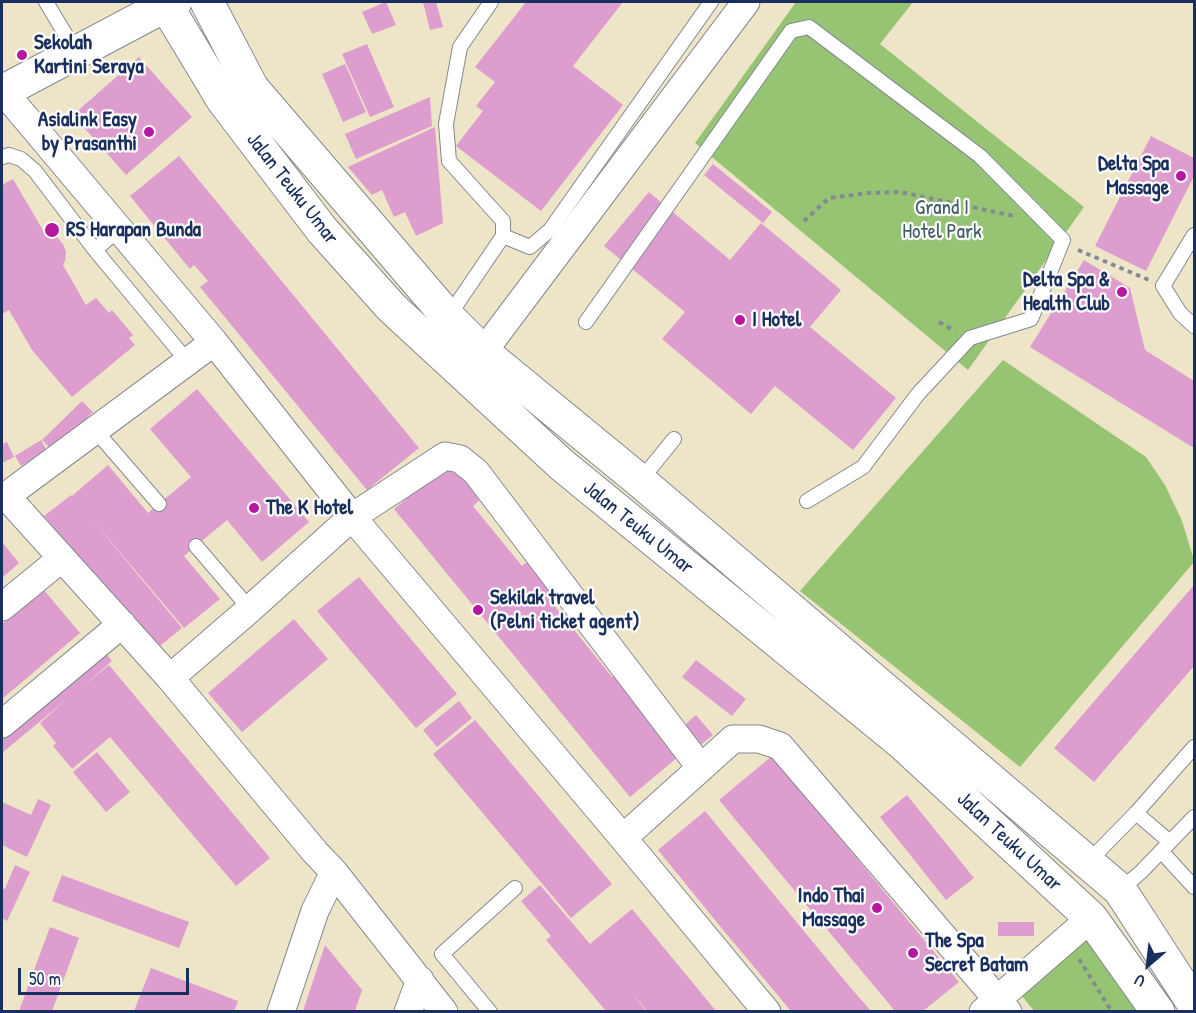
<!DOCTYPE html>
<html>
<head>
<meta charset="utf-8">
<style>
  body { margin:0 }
  #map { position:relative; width:1196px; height:1013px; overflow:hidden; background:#eee4c7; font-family:"Patrick Hand",sans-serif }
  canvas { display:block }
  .frame { position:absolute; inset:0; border:3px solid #1b2f5e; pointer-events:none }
  .north { position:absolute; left:1118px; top:935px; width:60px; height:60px; -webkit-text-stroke:4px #fff; paint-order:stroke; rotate:208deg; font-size:16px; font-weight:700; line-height:24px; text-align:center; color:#1b2f5e }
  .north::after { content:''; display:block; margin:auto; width:21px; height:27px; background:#1b2f5e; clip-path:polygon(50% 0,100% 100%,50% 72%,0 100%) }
  .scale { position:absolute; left:18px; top:968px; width:171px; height:27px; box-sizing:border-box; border:3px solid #1b2f5e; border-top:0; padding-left:8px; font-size:18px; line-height:21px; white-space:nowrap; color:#1b2f5e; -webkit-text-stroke:4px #fff; paint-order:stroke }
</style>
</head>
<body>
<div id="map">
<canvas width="1196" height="1013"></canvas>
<div class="frame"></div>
<div class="north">U</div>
<div class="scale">50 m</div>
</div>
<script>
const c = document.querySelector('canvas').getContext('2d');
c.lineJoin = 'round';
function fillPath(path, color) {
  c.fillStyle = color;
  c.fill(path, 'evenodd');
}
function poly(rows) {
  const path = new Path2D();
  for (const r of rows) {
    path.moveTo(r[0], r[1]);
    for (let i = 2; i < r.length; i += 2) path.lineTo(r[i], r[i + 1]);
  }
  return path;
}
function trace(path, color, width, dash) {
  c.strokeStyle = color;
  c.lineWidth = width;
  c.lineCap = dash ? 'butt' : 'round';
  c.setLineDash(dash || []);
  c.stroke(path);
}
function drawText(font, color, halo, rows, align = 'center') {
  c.font = font + ' "Patrick Hand",sans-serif';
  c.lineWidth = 4.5;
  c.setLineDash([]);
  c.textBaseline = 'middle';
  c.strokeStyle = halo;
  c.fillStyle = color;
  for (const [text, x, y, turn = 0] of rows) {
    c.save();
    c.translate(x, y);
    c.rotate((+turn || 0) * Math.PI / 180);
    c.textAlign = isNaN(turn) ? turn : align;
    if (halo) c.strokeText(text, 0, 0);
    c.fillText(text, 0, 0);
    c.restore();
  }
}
const green = poly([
  [796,2,913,2,880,44,1084,207,968,370,695,143],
  [1003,360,1146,457,1165,485,1182,521,1194,560,1194,562,1020,767,800,591],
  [1091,918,1150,1011,1034,1011,1014,986]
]);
const building = poly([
  [386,2,396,25,372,34,362,12],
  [423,2,436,2,443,27,430,30],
  [526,2,623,2,573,66,623,105,541,211,456,146,483,111,476,106,495,82,475,67],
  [367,44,394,107,370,117,342,54],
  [139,57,192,117,126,175,73,115],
  [345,64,366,112,343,122,322,74],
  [430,97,432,126,356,159,345,134],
  [435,127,443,223,416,236,405,212,394,217,382,190,372,195,348,167],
  [1151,136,1194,158,1194,176,1146,271,1095,246],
  [179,156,419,448,367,490,200,287,208,281,194,265,190,269,130,196],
  [713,164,772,212,763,223,704,175],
  [13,179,44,232,49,233,57,237,63,244,66,252,65,261,63,265,86,305,96,298,109,313,112,310,133,335,129,338,135,345,72,397,32,350,9,310,2,314,2,185],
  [649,192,730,260,761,223,841,290,810,327,896,398,853,450,775,386,751,414,662,339,685,312,604,246],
  [1084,260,1130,288,1145,350,1194,381,1194,448,1030,347],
  [197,389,309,522,262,562,227,520,184,556,220,599,184,628,85,511,182,628,155,650,44,516,71,495,72,496,108,465,148,513,191,477,150,429],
  [82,401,93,412,53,451,42,440],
  [41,440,47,451,21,466,15,456],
  [7,442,14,457,2,463,2,444],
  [451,462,481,499,473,506,522,566,536,555,562,587,548,598,561,614,571,605,585,623,575,631,612,677,619,672,643,701,637,707,678,757,630,797,394,509],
  [2,542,19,563,2,578],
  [359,577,457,694,416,728,317,611],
  [1194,585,1194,666,1094,782,1054,748],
  [43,589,80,633,2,699,2,624],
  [294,619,328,659,242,732,208,693],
  [104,651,112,661,82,687,109,665,270,858,236,886,110,737,72,769,53,746,56,743,40,723,67,699,2,753,2,731],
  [696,660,746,699,732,716,682,677],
  [459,701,472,718,437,747,423,730],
  [696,715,713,735,698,747,681,728],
  [475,720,612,884,571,918,433,754],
  [97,752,130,792,106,812,73,772],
  [772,756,959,982,923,1011,895,1011,719,800],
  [907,795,974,878,946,900,880,817],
  [38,799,51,805,27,857,2,845,2,802,31,815],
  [705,811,850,987,871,1011,791,1011,724,931,658,850],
  [15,865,30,872,7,921,2,918,2,888,5,889],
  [62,875,189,922,179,948,52,901],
  [540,885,590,944,632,909,716,1011,647,1011,629,989,646,1011,606,1011,546,940,551,936,521,901],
  [998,922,1034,922,1034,936,998,936],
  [50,927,79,938,52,1011,19,1011],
  [325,945,362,990,355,1011,303,1011],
  [151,968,238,1001,234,1011,134,1011]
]);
const path = poly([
  [804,221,829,198,868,193,900,192,1014,216],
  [1078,250,1149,280],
  [939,322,955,331],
  [1079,959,1112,1012]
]);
const service = poly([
  [46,2,76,52],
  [2,157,9,155,21,159,35,171,95,250],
  [119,229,95,250,188,362],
  [1194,235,1163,286,1180,313,1194,326],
  [503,236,530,247,550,230,711,2],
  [448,317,503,236,503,221,449,161,446,124,460,47,491,2],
  [586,322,791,31,809,27,980,156,1063,240,1031,319,970,338,918,394,863,467,807,501],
  [95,430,159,504],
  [640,481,674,439],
  [196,546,250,609],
  [1136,813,1170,842],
  [1161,851,1194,887],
  [1088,862,1136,813,1194,747],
  [1120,890,1141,872,1194,817],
  [490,1012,442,954,515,888]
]);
const minor = poly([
  [3,91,214,342,352,517,623,838,767,1012],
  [483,352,746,2],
  [6,496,170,678,315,852,334,872,444,1012],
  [2,497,6,496,214,342],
  [2,607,62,558],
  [170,678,250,609,352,517,445,456,460,459,476,472,701,768],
  [2,724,122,624],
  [623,838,733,739,759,739,780,746,1008,1012],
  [281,1012,315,911,334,872],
  [408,1012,420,980],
  [983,1012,1091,918]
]);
const secondary = poly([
  [164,2,223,100,322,230,392,308,562,465,902,743,1091,918,1158,1012],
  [207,2,252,88,448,317,483,352,640,481,1120,890,1194,1004],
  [2,92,166,5,175,2]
]);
const markers = [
  [22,55,6,"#b5179e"],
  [149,132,6,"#b5179e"],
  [1181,176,6,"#b5179e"],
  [52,230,8,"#b5179e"],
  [1122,292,6,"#b5179e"],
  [740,320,6,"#b5179e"],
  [254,508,6,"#b5179e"],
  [478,610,6,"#b5179e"],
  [877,908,6,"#b5179e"],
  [913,953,6,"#b5179e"]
];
const poiNames = [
  ["Sekolah",34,43],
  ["Kartini Seraya",34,67],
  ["Asialink Easy",137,120,"right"],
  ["by Prasanthi",137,144,"right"],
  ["Delta Spa",1169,164,"right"],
  ["Massage",1169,188,"right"],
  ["RS Harapan Bunda",66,230],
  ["Delta Spa &",1110,280,"right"],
  ["Health Club",1110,304,"right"],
  ["I Hotel",752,320],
  ["The K Hotel",266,508],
  ["Sekilak travel",490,598],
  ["(Pelni ticket agent)",490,622],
  ["Indo Thai",865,896,"right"],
  ["Massage",865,920,"right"],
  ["The Spa",925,941],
  ["Secret Batam",925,965]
];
const streetNames = [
  ["Jalan Teuku Umar",292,189,52],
  ["Jalan Teuku Umar",638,528,39],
  ["Jalan Teuku Umar",1009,842,43]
];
const parkNames = [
  ["Grand I",942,208],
  ["Hotel Park",942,232]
];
fillPath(green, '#96c472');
fillPath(building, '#de9dcf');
trace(service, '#848a92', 16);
trace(minor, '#848a92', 29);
trace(secondary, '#848a92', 35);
trace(path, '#848a92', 4, [4.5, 4.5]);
trace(service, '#fff', 14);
trace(minor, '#fff', 27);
trace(secondary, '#fff', 33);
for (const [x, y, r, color] of markers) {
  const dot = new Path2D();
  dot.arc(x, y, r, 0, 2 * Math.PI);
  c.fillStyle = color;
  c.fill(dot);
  trace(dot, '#fff', 2);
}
drawText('bold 21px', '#1b2f5e', '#fff', poiNames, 'left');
drawText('21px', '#1b2f5e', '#fff', streetNames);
drawText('21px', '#405c64', '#fff', parkNames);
</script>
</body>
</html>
